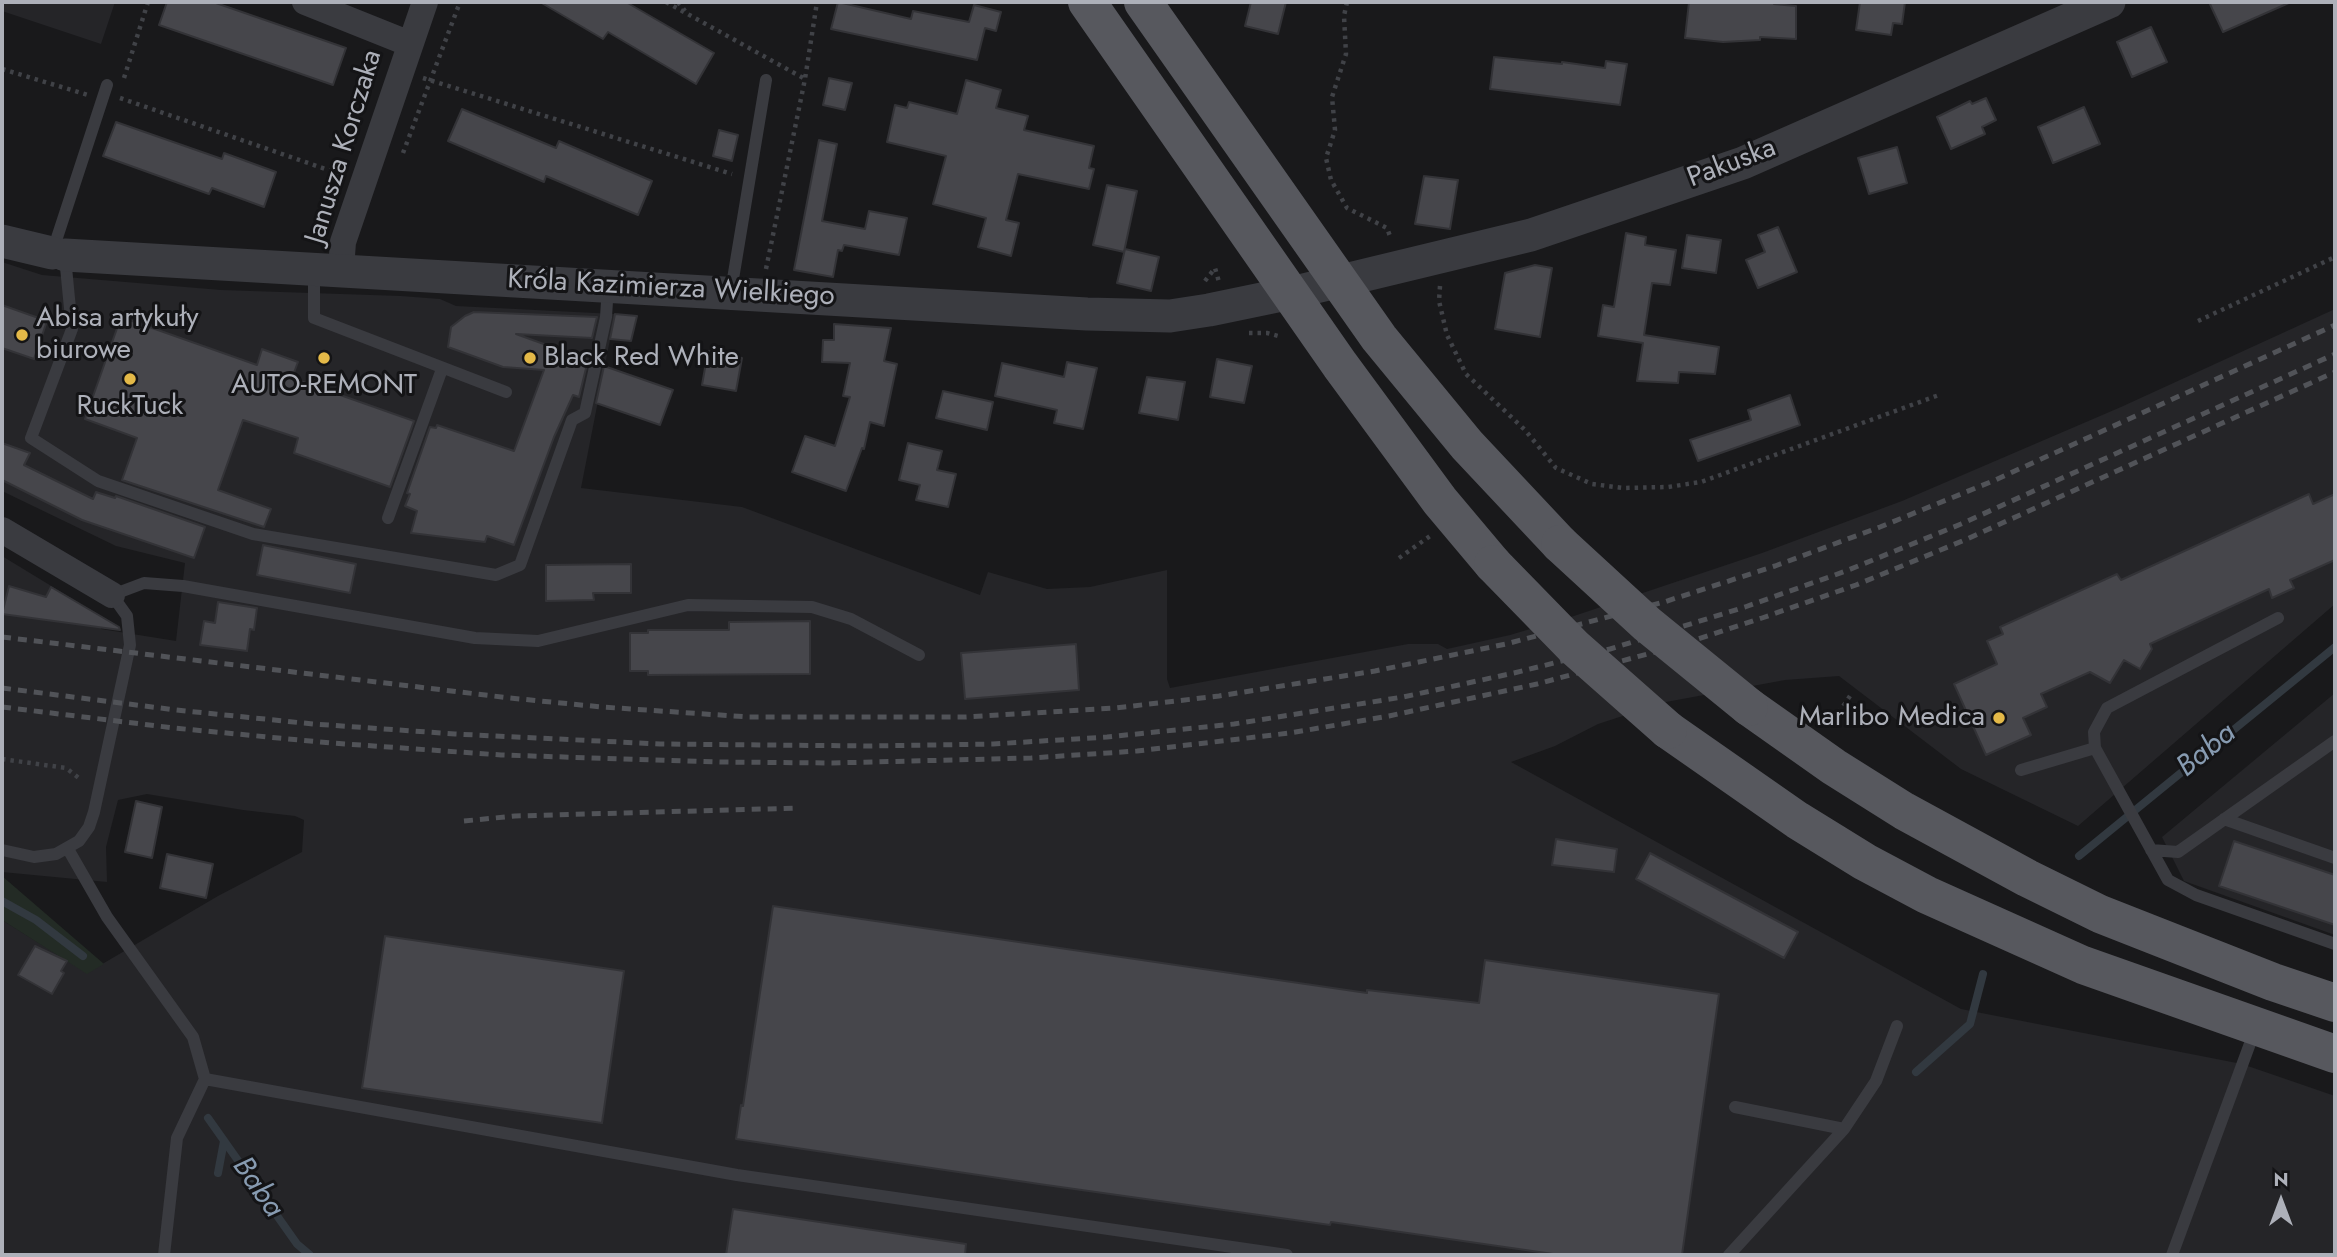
<!DOCTYPE html>
<html>
<head>
<meta charset="utf-8">
<style>
  body { margin:0 }
  #map { position:relative; width:2337px; height:1257px; overflow:hidden; background:#19191b; font-family:Jost,sans-serif }
  canvas { display:block }
  .frame { position:absolute; inset:0; border:4px solid #adb0b9; pointer-events:none }
  .north { position:absolute; left:2246px; top:1166px; width:70px; height:70px; -webkit-text-stroke:5px #141416; paint-order:stroke; rotate:0deg; font-size:19px; font-weight:700; line-height:28px; text-align:center; color:#adb0b9 }
  .north::after { content:''; display:block; margin:auto; width:24px; height:32px; background:#adb0b9; clip-path:polygon(50% 0,100% 100%,50% 72%,0 100%) }
</style>
</head>
<body>
<div id="map">
<canvas width="2337" height="1257"></canvas>
<div class="frame"></div>
<div class="north">N</div>
</div>
<script>
const c = document.querySelector('canvas').getContext('2d');
c.lineJoin = 'round';
function fillPath(path, color) {
  c.fillStyle = color;
  c.fill(path, 'evenodd');
}
function poly(rows) {
  const path = new Path2D();
  for (const r of rows) {
    path.moveTo(r[0], r[1]);
    for (let i = 2; i < r.length; i += 2) path.lineTo(r[i], r[i + 1]);
  }
  return path;
}
function trace(path, color, width, dash) {
  c.strokeStyle = color;
  c.lineWidth = width;
  c.lineCap = dash ? 'butt' : 'round';
  c.setLineDash(dash || []);
  c.stroke(path);
}
function drawText(font, color, halo, rows, align = 'center') {
  c.font = font + ' Jost,sans-serif';
  c.lineWidth = 6;
  c.setLineDash([]);
  c.textBaseline = 'middle';
  c.strokeStyle = halo;
  c.fillStyle = color;
  for (const [text, x, y, turn = 0] of rows) {
    c.save();
    c.translate(x, y);
    c.rotate((+turn || 0) * Math.PI / 180);
    c.textAlign = isNaN(turn) ? turn : align;
    if (halo) c.strokeText(text, 0, 0);
    c.fillText(text, 0, 0);
    c.restore();
  }
}
const built = poly([
  [2,2,115,2,101,44,2,11],
  [2,262,42,275,221,290,401,296,440,299,456,306,615,314,581,488,742,507,980,595,988,572,1047,589,1090,587,1167,570,1167,679,1170,688,1408,644,1438,644,1447,649,1510,635,1574,616,1762,553,1902,501,2121,407,2335,309,2335,604,2078,826,1961,769,1839,676,1785,680,1666,702,1598,724,1555,746,1511,762,1961,1009,2242,1064,2335,1096,2335,1255,2,1255,2,920,87,973,218,896,302,852,304,820,295,816,243,810,147,794,118,800,106,847,107,882,2,872,2,556,99,615,101,629,176,641,185,563,116,546,2,491],
  [2335,693,2335,935,2184,881,2162,837]
]);
const green = poly([
  [2,876,104,964,87,974,2,920]
]);
const stream = poly([
  [2079,856,2335,647],
  [2,901,36,920,83,956],
  [1916,1072,1970,1024,1983,974],
  [208,1118,297,1244,310,1255],
  [218,1173,224,1141]
]);
const building = poly([
  [167,2,213,2,346,48,333,85,159,25,167,2],
  [540,2,626,2,714,53,696,84,608,32,603,39,540,2],
  [838,2,911,19,913,11,969,22,974,5,1001,12,996,31,985,28,977,60,831,29,838,2],
  [1251,2,1286,2,1278,34,1245,26,1251,2],
  [1689,2,1774,2,1774,4,1796,6,1796,39,1760,37,1760,40,1723,42,1685,38,1689,2],
  [1860,2,1905,2,1902,24,1893,23,1891,35,1856,30,1860,2],
  [2209,2,2291,2,2223,32,2209,2],
  [2151,27,2167,62,2132,77,2117,42,2151,27],
  [1494,57,1562,64,1562,62,1605,68,1606,61,1627,64,1620,105,1490,89,1494,57],
  [829,78,852,83,845,110,823,105,829,78],
  [966,80,1001,90,996,108,1028,116,1024,130,1094,146,1089,168,1094,169,1089,189,1018,174,1006,220,1019,223,1011,256,978,247,986,218,933,204,946,156,887,142,895,105,907,108,909,102,957,114,966,80],
  [1986,98,1996,120,1982,127,1985,134,1951,149,1937,117,1970,101,1972,104,1986,98],
  [2084,107,2100,144,2053,163,2038,127,2084,107],
  [462,109,556,148,559,141,652,181,638,215,546,176,544,182,448,141,462,109],
  [116,122,222,159,224,153,276,172,264,207,212,188,209,194,103,156,116,122],
  [719,130,738,135,732,161,713,156,719,130],
  [819,140,837,144,822,221,865,229,869,211,907,218,899,255,844,245,842,251,838,250,833,277,794,270,819,140],
  [1897,147,1907,183,1869,194,1858,158,1897,147],
  [1424,176,1458,180,1450,229,1415,224,1424,176],
  [1107,185,1137,191,1124,252,1093,245,1107,185],
  [1778,227,1797,272,1758,288,1746,260,1765,252,1758,235,1778,227],
  [1626,233,1646,237,1645,245,1676,250,1670,285,1652,283,1644,335,1719,347,1715,374,1679,372,1678,383,1637,381,1643,343,1598,336,1603,305,1614,307,1626,233],
  [1687,235,1721,240,1716,273,1682,268,1687,235],
  [1125,249,1159,257,1151,291,1117,283,1125,249],
  [1535,265,1552,268,1540,337,1495,329,1505,273,1535,265],
  [2,305,47,321,34,359,2,348,2,305],
  [474,312,597,317,592,338,516,334,588,360,579,397,573,395,554,437,514,545,487,536,485,542,411,533,417,511,405,506,410,494,407,493,430,427,436,428,437,425,514,451,544,370,503,367,448,347,451,327,465,316,474,312],
  [615,314,637,316,631,341,610,339,615,314],
  [121,317,257,365,262,349,298,362,292,378,414,421,390,487,294,453,298,438,243,420,218,490,271,509,264,527,122,480,137,438,85,419,121,317],
  [834,324,891,328,884,361,897,364,884,426,870,422,864,449,862,448,846,491,792,472,805,436,835,446,850,397,843,396,850,363,822,362,823,340,834,340,834,324],
  [708,351,742,358,736,391,702,385,708,351],
  [1217,359,1252,366,1244,403,1210,397,1217,359],
  [1067,362,1097,368,1083,429,1054,423,1057,410,995,396,1002,363,1064,377,1067,362],
  [604,366,673,390,660,425,596,403,604,366],
  [1147,377,1185,382,1178,420,1139,413,1147,377],
  [943,391,993,402,987,430,936,418,943,391],
  [1790,395,1800,425,1698,461,1690,440,1751,420,1748,410,1790,395],
  [2,443,30,453,24,465,93,499,96,492,115,498,116,496,205,527,194,558,82,520,2,480,2,443],
  [908,443,942,451,937,470,956,474,948,507,916,500,920,485,899,480,908,443],
  [2309,494,2313,504,2335,494,2335,560,2290,580,2294,588,2272,598,2269,589,2150,644,2152,649,2140,669,2124,660,2110,683,2090,672,2041,694,2047,707,2023,718,2031,735,1986,755,1954,684,1997,664,1987,641,2003,634,2000,627,2117,574,2121,580,2309,494],
  [263,545,356,564,350,593,257,575,263,545],
  [631,564,631,593,593,593,594,600,546,601,546,565,631,564],
  [9,586,46,597,51,587,119,627,120,630,2,614,9,586],
  [218,602,257,608,254,630,250,629,247,651,200,645,204,621,215,623,218,602],
  [810,621,810,674,648,675,648,671,630,671,630,633,648,633,648,630,729,630,729,622,810,621],
  [1076,644,1079,690,965,699,961,653,1076,644],
  [136,801,162,807,152,858,125,852,136,801],
  [1556,839,1617,849,1614,872,1552,865,1556,839],
  [2234,841,2335,875,2335,925,2219,886,2234,841],
  [1650,853,1798,932,1784,958,1636,879,1650,853],
  [167,854,213,864,206,898,160,888,167,854],
  [773,906,1367,993,1367,990,1479,1003,1485,960,1719,994,1682,1255,1560,1255,1331,1222,1330,1225,1039,1184,736,1139,741,1105,743,1106,773,906],
  [385,936,624,971,602,1123,362,1088,385,936],
  [35,946,67,961,61,971,64,973,52,994,18,975,35,946],
  [733,1209,966,1244,965,1255,726,1255,733,1209]
]);
const path = poly([
  [666,2,805,79],
  [678,2,685,11],
  [1347,2,1344,16,1346,54,1332,97,1335,130,1326,158,1331,180,1347,208,1387,228,1391,239],
  [2,69,88,95],
  [124,78,148,2],
  [423,78,732,174],
  [120,98,340,174],
  [403,153,460,2],
  [766,269,805,79,817,2],
  [1205,281,1215,268,1219,282],
  [1440,286,1439,301,1447,335,1466,374,1525,430,1556,468,1592,484,1623,488,1668,487,1701,482,1939,395],
  [2198,321,2335,257],
  [1249,333,1267,333,1282,337],
  [1399,558,1430,536],
  [1829,727,1850,696],
  [2,759,66,768,80,779]
]);
const service = poly([
  [52,253,107,85],
  [65,257,72,329,31,438,98,481,253,534,496,575,520,565,572,420,585,413,606,317,608,286],
  [314,272,314,318,506,392],
  [731,291,766,80],
  [388,518,442,369],
  [2278,618,2107,708,2094,732,2095,748,2168,880,2196,895,2335,944],
  [2021,770,2095,748],
  [2224,819,2335,858],
  [68,849,107,917,193,1037,205,1079],
  [2,850,34,857,56,854,79,841,89,827,94,812,130,645,127,616,112,595,144,583,183,586,475,638,538,641,688,605,812,607,851,619,919,655],
  [2151,850,2178,852,2335,741],
  [1735,1107,1844,1129],
  [164,1255,177,1138,205,1079,737,1175,1287,1255],
  [1729,1255,1844,1129,1876,1081,1897,1026],
  [2172,1255,2255,1030]
]);
const minor = poly([
  [305,2,410,44],
  [341,269,343,242,425,2],
  [2,530,112,595]
]);
const tertiary = poly([
  [2,241,52,253],
  [65,255,1087,314,1170,316,1209,310,1291,293,1531,235,1743,163,2109,2]
]);
const primary = poly([
  [1087,2,1340,365,1440,501,1493,564],
  [1143,2,1379,338,1467,445,1560,544],
  [1749,707,1834,767,1904,811,2027,878,2100,914,2273,982,2335,1003],
  [1668,730,1797,820,1865,862,1927,895,2083,965,2335,1054]
]);
const rail = poly([
  [2,637,510,698,602,707,749,717,966,717,1115,708,1219,696,1375,671,1506,644,1664,602,1775,566,1880,527,1993,481,2335,325],
  [2,688,176,710,313,724,455,734,660,744,871,746,993,744,1107,737,1234,724,1403,697,1514,673,1610,649,1745,607,1846,571,1961,524,2335,354],
  [2,707,174,728,331,743,501,755,720,762,832,763,1031,758,1137,751,1290,733,1389,716,1537,684,1677,646,1762,618,1856,585,1967,539,2335,372],
  [464,821,515,816,799,808]
]);
const primaryBridge = poly([
  [1560,544,1647,624,1749,707],
  [1493,564,1574,647,1668,730]
]);
const markers = [
  [22,335,7,"#e4b948"],
  [324,358,7,"#e4b948"],
  [530,358,7,"#e4b948"],
  [130,379,7,"#e4b948"],
  [1999,718,7,"#e4b948"]
];
const streetNames = [
  ["Janusza Korczaka",345,147,-73],
  ["Pakuska",1732,164,-21],
  ["Króla Kazimierza Wielkiego",671,289,3]
];
const poiNames = [
  ["Abisa artykuły",36,319],
  ["biurowe",36,351],
  ["Black Red White",544,358],
  ["AUTO-REMONT",324,386,"center"],
  ["RuckTuck",130,407,"center"],
  ["Marlibo Medica",1985,718,"right"]
];
const waterNames = [
  ["Baba",2207,751,-39],
  ["Baba",257,1188,55]
];
fillPath(built, '#252528');
fillPath(green, '#232b25');
trace(stream, '#323940', 8);
fillPath(building, '#46464b');
trace(building, '#333337', 2);
trace(path, '#404247', 4.5, [3.5, 5]);
trace(service, '#3a3b40', 12);
trace(minor, '#3a3b40', 26);
trace(tertiary, '#3a3b40', 33);
trace(primary, '#57585e', 38);
trace(rail, '#515358', 5, [9, 7]);
trace(primaryBridge, '#57585e', 38);
for (const [x, y, r, color] of markers) {
  const dot = new Path2D();
  dot.arc(x, y, r, 0, 2 * Math.PI);
  c.fillStyle = color;
  c.fill(dot);
  trace(dot, '#141416', 2.5);
}
drawText('28px', '#adb0b9', '#141416', streetNames);
drawText('28px', '#adb0b9', '#141416', poiNames, 'left');
drawText('italic 30px', '#879bb1', '#141416', waterNames);
</script>
</body>
</html>
